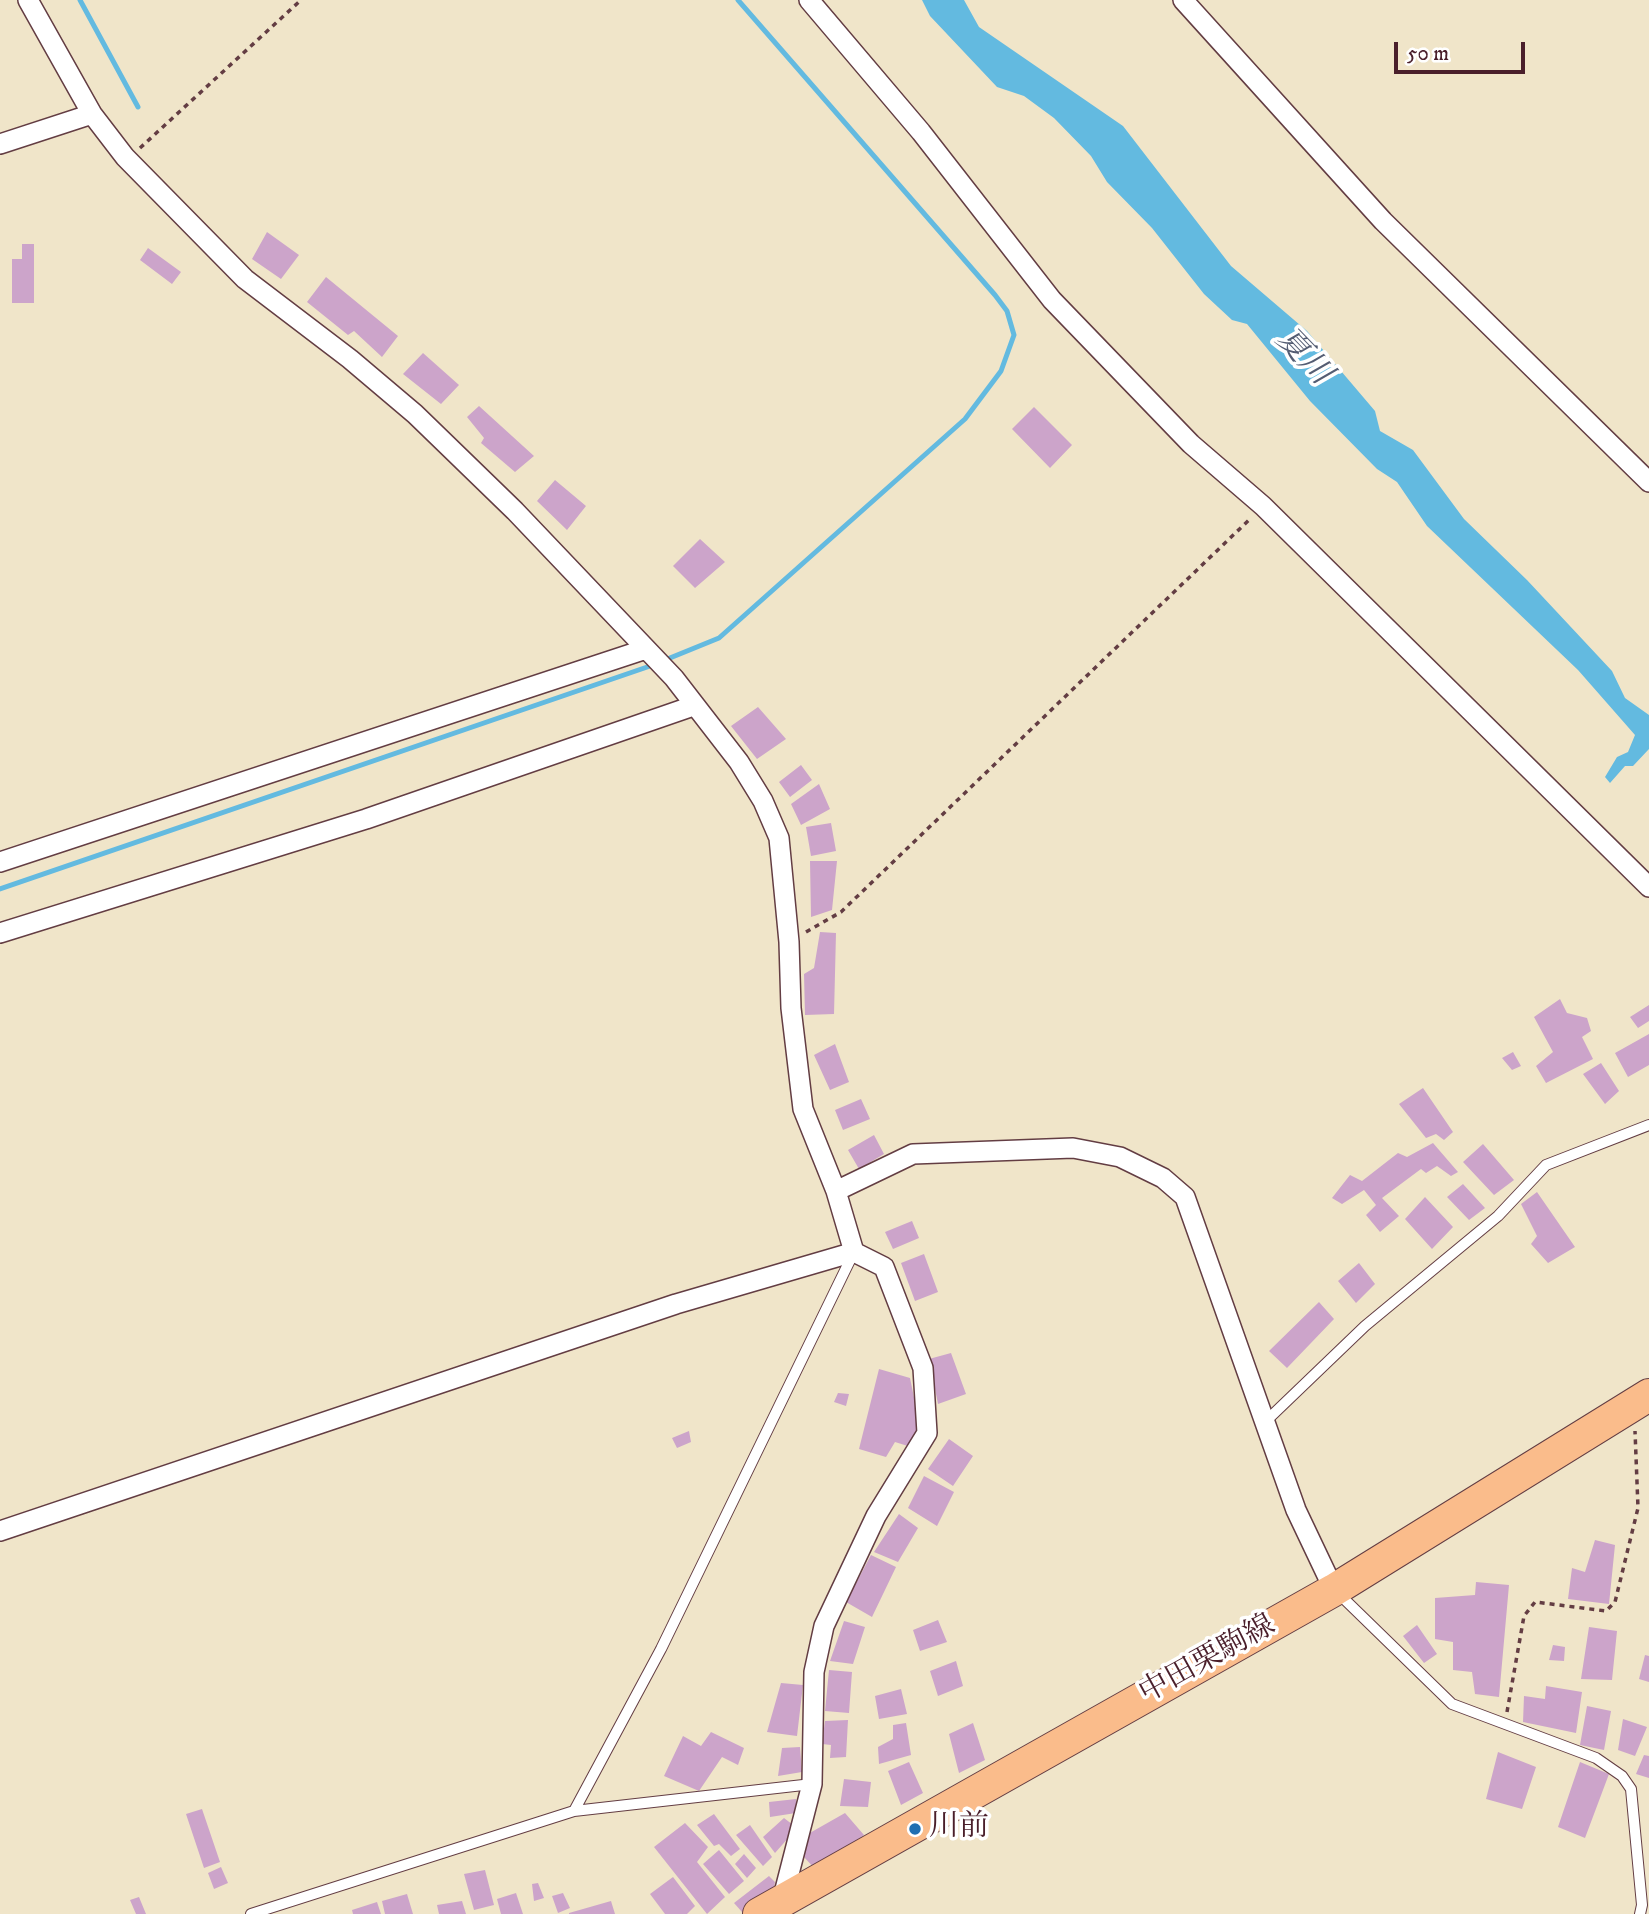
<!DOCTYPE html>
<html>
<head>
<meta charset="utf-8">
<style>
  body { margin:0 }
  #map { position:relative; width:1649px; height:1914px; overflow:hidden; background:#f0e5c9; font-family:"IM FELL DW Pica",serif }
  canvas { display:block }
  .scale { position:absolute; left:1394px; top:42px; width:131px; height:32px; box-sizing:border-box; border:4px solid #4a1f2b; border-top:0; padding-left:9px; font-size:21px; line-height:24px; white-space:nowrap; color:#4a1f2b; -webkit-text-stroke:5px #fff; paint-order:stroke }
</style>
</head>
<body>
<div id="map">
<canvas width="1649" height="1914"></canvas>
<div class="scale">50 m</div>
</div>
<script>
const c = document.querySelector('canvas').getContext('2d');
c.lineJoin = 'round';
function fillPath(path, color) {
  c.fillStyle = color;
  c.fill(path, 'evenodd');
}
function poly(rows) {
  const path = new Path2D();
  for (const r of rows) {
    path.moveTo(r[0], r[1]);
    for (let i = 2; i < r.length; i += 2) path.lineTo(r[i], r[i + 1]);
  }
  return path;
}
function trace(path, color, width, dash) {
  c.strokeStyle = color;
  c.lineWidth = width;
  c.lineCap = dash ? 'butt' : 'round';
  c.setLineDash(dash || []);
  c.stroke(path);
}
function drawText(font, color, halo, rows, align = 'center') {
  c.font = font + ' "IM FELL DW Pica","Noto Serif JP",serif';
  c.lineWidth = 7;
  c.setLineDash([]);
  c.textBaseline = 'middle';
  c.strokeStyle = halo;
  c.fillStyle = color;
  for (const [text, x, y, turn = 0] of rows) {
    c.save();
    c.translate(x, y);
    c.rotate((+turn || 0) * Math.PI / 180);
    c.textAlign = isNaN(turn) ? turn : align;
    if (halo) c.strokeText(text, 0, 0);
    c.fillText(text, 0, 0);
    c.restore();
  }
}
const water = poly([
  [922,0,964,0,979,27,1123,126,1231,266,1307,331,1375,411,1380,431,1413,450,1464,519,1527,580,1612,671,1625,698,1649,715,1649,749,1633,766,1625,766,1610,783,1605,777,1617,757,1628,752,1635,735,1578,670,1427,526,1397,482,1377,469,1310,401,1247,324,1232,320,1204,294,1152,228,1107,182,1091,156,1054,118,1024,96,997,87,930,16]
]);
const stream = poly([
  [80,0,138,107],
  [665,660,719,638,965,419,1001,371,1014,335,1007,311,995,295,738,0],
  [0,889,656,664]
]);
const building = poly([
  [267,232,299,255,281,279,252,259],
  [22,244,34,244,34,303,12,303,12,259,22,259],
  [148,248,181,272,172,284,140,260],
  [326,277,398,336,382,357,354,331,348,335,307,302],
  [423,353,459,385,441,404,403,374],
  [479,406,534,456,515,472,481,443,484,438,467,417],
  [1034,407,1072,445,1050,468,1012,429],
  [555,480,586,506,567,530,537,501],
  [700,539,725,562,695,588,673,566],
  [758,707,786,739,757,759,731,726],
  [801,765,812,780,790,797,779,782],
  [819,784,830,809,801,825,791,804],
  [831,823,836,851,811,856,806,827],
  [810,861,837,861,832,910,811,917],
  [820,932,836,933,834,1014,805,1015,804,974,814,968],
  [1560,999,1567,1013,1587,1018,1591,1031,1582,1037,1593,1059,1546,1083,1536,1066,1553,1052,1534,1017],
  [1649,1005,1649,1021,1638,1028,1630,1017],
  [1649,1034,1649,1065,1628,1077,1615,1053],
  [835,1044,849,1082,830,1090,814,1055],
  [1513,1052,1521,1066,1512,1070,1502,1058],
  [1601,1063,1619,1091,1605,1104,1583,1074],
  [1423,1088,1453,1132,1444,1140,1436,1134,1426,1138,1399,1104],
  [861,1099,870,1119,843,1130,835,1110],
  [874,1135,884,1154,859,1169,848,1150],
  [1433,1143,1458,1172,1451,1176,1437,1166,1426,1173,1421,1169,1382,1198,1399,1216,1380,1232,1366,1215,1376,1205,1364,1190,1342,1204,1332,1198,1350,1175,1362,1181,1398,1153,1407,1157],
  [1483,1144,1514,1180,1494,1195,1463,1162],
  [1463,1184,1485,1208,1469,1220,1447,1197],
  [1537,1192,1575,1247,1548,1263,1531,1244,1537,1236,1521,1204],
  [1425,1197,1453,1227,1432,1249,1405,1219],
  [912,1221,919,1238,893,1249,885,1232],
  [924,1254,938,1292,915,1301,901,1263],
  [1359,1263,1375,1284,1356,1303,1338,1281],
  [1319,1302,1334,1319,1287,1368,1269,1351],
  [951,1353,966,1394,938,1404,929,1359],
  [879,1369,910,1378,919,1422,911,1447,895,1442,886,1457,859,1449],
  [838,1393,849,1394,846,1406,834,1402],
  [689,1431,691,1442,677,1448,672,1438],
  [949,1439,973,1456,953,1486,928,1469],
  [924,1476,954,1492,937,1526,908,1508],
  [899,1514,918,1528,898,1562,874,1552],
  [1595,1540,1615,1545,1609,1604,1568,1599,1572,1568,1585,1572],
  [871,1555,896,1567,872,1617,846,1602],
  [1476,1582,1509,1585,1499,1697,1475,1694,1472,1672,1453,1670,1453,1642,1435,1639,1435,1598,1475,1595],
  [938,1620,947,1642,920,1651,913,1630],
  [844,1621,865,1627,853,1664,830,1661],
  [1417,1625,1437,1654,1424,1663,1403,1636],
  [1589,1627,1617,1631,1612,1680,1581,1679],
  [1553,1645,1565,1647,1564,1661,1549,1660],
  [1645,1655,1649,1656,1649,1682,1639,1679],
  [956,1661,963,1686,938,1696,930,1671],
  [829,1670,852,1672,849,1713,825,1711],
  [781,1683,803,1685,797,1736,767,1732],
  [1546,1686,1582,1692,1576,1733,1523,1722,1524,1696,1545,1699],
  [901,1689,907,1714,879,1719,875,1696],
  [1587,1706,1611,1711,1604,1750,1580,1745],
  [1623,1719,1647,1727,1635,1756,1618,1750],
  [848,1720,846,1757,830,1758,831,1745,822,1744,825,1721],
  [906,1723,911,1755,879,1764,878,1747,893,1739,893,1725],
  [973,1723,985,1760,959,1773,949,1734],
  [711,1732,744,1748,738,1765,722,1757,699,1791,664,1776,683,1736,701,1746],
  [800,1747,802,1772,778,1776,782,1748],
  [1498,1752,1536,1767,1522,1809,1486,1799],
  [1644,1755,1649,1756,1649,1778,1636,1774],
  [909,1762,923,1793,901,1805,888,1771],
  [1580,1762,1609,1774,1585,1838,1558,1827],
  [844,1779,871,1782,868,1807,840,1806],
  [796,1799,796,1813,770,1817,769,1802],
  [202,1809,220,1862,204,1868,186,1814],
  [845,1813,864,1835,816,1870,804,1857,808,1834],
  [714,1814,740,1849,731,1856,719,1844,714,1846,697,1825],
  [784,1818,797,1828,775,1853,763,1837],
  [685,1823,708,1847,697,1862,725,1897,707,1914,654,1847],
  [750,1825,772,1857,763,1866,736,1835],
  [719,1850,744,1881,729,1894,703,1864],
  [744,1854,756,1868,747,1878,735,1864],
  [221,1867,228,1883,214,1889,208,1873],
  [485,1870,494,1905,474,1910,464,1874],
  [769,1876,775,1882,773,1892,742,1912,734,1903],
  [673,1877,695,1906,687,1914,665,1914,650,1894],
  [538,1883,544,1898,534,1901,532,1884],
  [516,1893,523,1914,501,1914,497,1899],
  [563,1893,570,1908,558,1913,552,1896],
  [407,1894,413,1914,385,1914,382,1901],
  [139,1897,146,1914,136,1914,130,1900],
  [462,1901,466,1914,439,1914,437,1905],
  [611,1901,615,1914,569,1914,569,1913],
  [377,1902,381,1914,353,1914,352,1910]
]);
const path = poly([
  [140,148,301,0],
  [806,932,841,912,1251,518],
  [1507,1712,1524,1616,1535,1602,1606,1611,1615,1602,1638,1508,1635,1431]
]);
const lane = poly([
  [1265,1422,1365,1326,1498,1216,1546,1165,1649,1125],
  [1338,1593,1452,1704,1596,1758,1622,1776,1631,1789,1642,1905,1640,1914],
  [574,1811,661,1649,854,1252],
  [251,1914,574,1811,812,1784]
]);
const street = poly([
  [28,0,92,114,125,157,245,279,350,359,415,414,515,511,674,678,739,762,763,801,779,838,789,942,791,1008,803,1109,836,1191,854,1252],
  [809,0,921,132,1052,300,1191,444,1263,506,1649,887],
  [1183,0,1383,221,1649,482],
  [0,144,92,114],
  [0,862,646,649],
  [0,933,366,819,693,706],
  [836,1191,913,1154,1073,1148,1120,1157,1163,1178,1185,1197,1296,1510,1334,1590],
  [0,1531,676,1304,854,1252,884,1267,923,1368,927,1433,876,1516,824,1626,814,1672,812,1784,782,1901]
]);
const primary = poly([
  [759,1914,1334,1590,1649,1395]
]);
const markers = [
  [915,1829,7,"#1f6fb2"]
];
const streetNames = [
  ["中田栗駒線",1208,1661,-29]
];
const poiNames = [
  ["川前",929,1829]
];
const waterNames = [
  ["夏川",1302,358,46]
];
fillPath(water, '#63bae0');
trace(stream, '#63bae0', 5);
fillPath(building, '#cca4ca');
trace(lane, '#633d43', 12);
trace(street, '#633d43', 22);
trace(primary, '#633d43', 34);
trace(path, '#633d43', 3.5, [5, 5]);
trace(lane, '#fff', 10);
trace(street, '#fff', 19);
trace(primary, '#fabc8b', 32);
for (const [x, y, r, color] of markers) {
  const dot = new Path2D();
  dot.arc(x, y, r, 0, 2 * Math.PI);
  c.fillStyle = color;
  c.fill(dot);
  trace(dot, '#fff', 2.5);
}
drawText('30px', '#4a1f2b', '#fff', streetNames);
drawText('30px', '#4a1f2b', '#fff', poiNames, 'left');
drawText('italic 32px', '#545d73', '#fff', waterNames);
</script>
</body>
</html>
